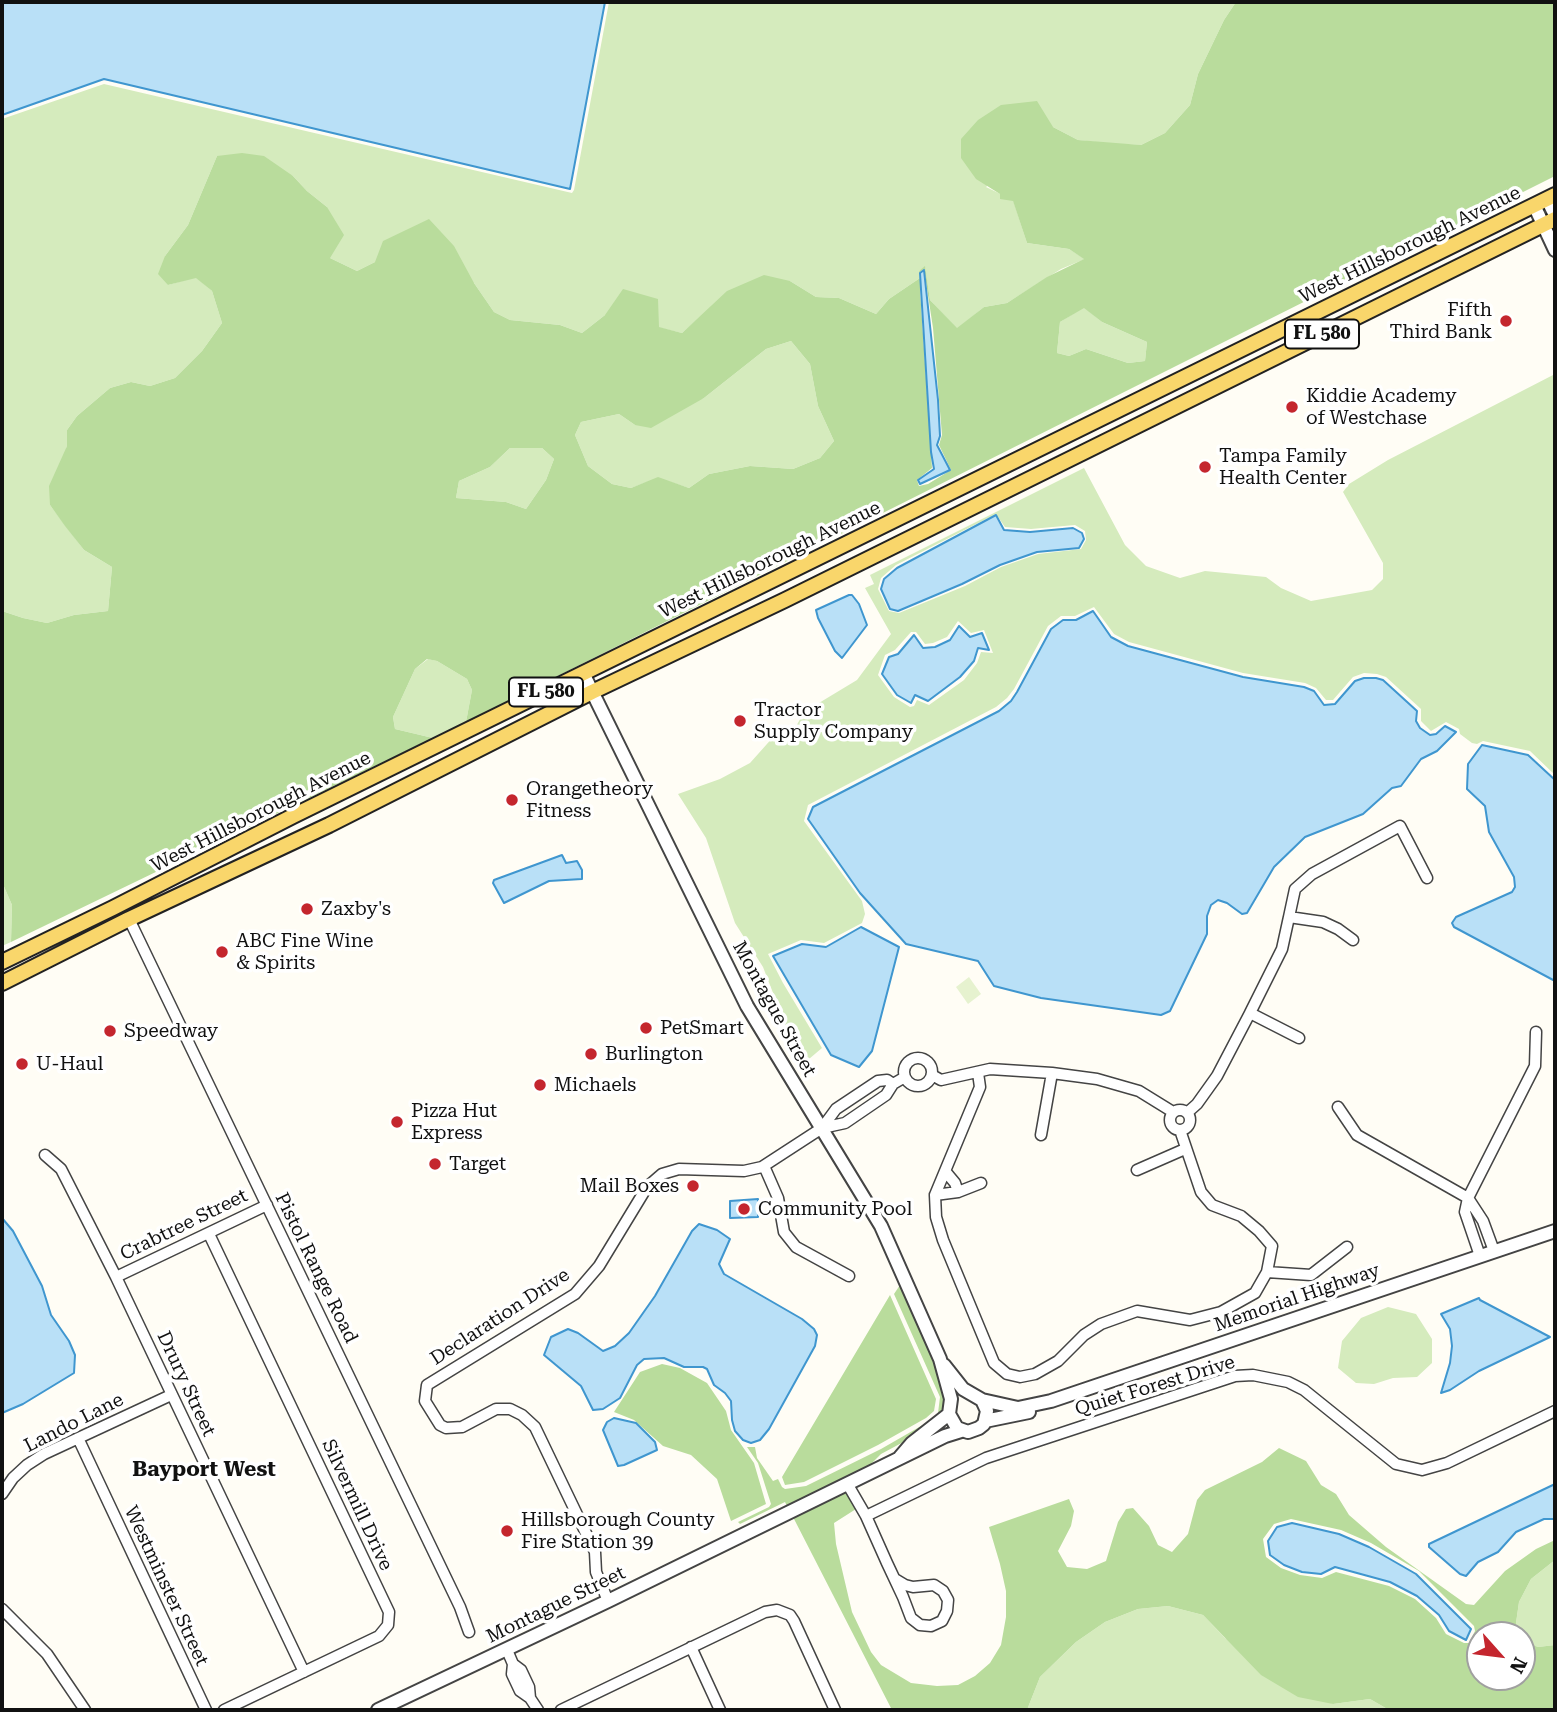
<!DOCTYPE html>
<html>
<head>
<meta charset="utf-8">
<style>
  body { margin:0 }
  #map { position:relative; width:1557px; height:1712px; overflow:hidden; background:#fffdf5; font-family:"Roboto Serif",serif }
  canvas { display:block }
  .frame { position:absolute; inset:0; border:4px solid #111; pointer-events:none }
  .north { position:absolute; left:1466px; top:1621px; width:70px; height:70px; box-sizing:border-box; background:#fff; border:2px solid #a0a0a0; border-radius:50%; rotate:118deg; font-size:19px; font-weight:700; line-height:28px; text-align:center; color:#111 }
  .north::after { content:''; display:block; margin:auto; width:24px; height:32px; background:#c4262e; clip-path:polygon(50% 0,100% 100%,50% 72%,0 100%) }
</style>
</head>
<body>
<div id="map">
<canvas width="1557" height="1712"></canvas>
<div class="frame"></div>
<div class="north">N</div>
</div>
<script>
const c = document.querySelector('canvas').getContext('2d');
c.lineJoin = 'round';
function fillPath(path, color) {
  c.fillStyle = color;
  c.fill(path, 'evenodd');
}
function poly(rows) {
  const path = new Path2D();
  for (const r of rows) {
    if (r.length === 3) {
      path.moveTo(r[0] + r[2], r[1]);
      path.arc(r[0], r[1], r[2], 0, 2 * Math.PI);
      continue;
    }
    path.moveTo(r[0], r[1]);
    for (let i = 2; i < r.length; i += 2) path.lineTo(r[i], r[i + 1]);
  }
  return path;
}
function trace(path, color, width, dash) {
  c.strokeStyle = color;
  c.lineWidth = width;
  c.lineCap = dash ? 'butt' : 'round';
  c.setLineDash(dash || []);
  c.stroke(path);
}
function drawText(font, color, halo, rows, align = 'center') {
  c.font = font + ' "Roboto Serif",serif';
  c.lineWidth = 7;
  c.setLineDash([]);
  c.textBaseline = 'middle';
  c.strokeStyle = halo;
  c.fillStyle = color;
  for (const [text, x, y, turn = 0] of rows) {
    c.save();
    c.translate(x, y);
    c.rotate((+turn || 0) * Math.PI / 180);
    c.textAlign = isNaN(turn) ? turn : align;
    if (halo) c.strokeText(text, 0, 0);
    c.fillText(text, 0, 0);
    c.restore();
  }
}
const green = poly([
  [609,2,1236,2,1224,20,1198,74,1190,105,1165,133,1141,145,1113,144,1078,140,1053,127,986,187,1013,200,1027,243,1069,249,1085,259,1061,269,1007,303,984,307,957,329,930,300,925,267,919,271,920,278,889,299,876,314,839,298,816,297,790,281,701,316,682,333,605,315,582,333,560,325,510,320,494,312,474,283,375,262,357,271,330,258,327,207,307,191,293,176,217,156,188,225,165,256,168,285,196,277,212,291,222,323,202,351,175,378,150,386,131,382,110,388,77,416,67,430,67,446,50,505,84,550,112,567,108,611,74,615,47,623,23,618,2,611,2,119,104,84,572,193,574,190],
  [1084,307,1102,322,1147,342,1145,361,1128,363,1086,349,1069,356,1057,353,1060,322],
  [791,341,810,364,818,406,834,441,820,458,793,469,750,466,709,474,689,488,658,478,631,488,612,484,588,466,575,435,581,422,619,414,635,425,704,398,766,349],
  [1555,374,1555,775,1530,751,1483,741,1477,744,1472,743,1460,734,1459,729,1446,722,1431,731,1421,721,1421,709,1386,677,1377,674,1364,673,1353,677,1333,700,1326,700,1316,688,1305,683,1243,673,1129,642,1114,634,1094,607,1075,616,1061,616,1048,626,1014,689,1007,698,996,707,808,805,804,821,862,901,865,914,862,923,824,943,801,940,768,954,783,983,822,1048,809,1059,789,1034,763,967,735,923,706,838,678,794,720,779,750,763,775,735,788,741,804,712,857,680,891,634,865,588,874,584,870,575,1084,468,1125,545,1146,566,1180,578,1205,571,1266,577,1281,588,1311,601,1372,590,1383,579,1383,563,1343,492,1349,484,1388,460],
  [996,514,1005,527,1031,529,1075,525,1085,531,1086,540,1081,549,1038,554,1001,567,965,586,899,613,889,611,878,589,881,578,896,565],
  [958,621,971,633,984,630,993,653,981,652,977,663,964,680,929,705,917,700,914,706,910,707,894,697,878,675,885,655,895,650,911,632,916,632,925,644,933,643,947,637],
  [510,448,542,448,554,459,546,480,526,509,506,502,456,498,459,481,490,467],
  [428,659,437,661,467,679,472,690,466,722,433,738,395,729,393,717,415,669],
  [2,882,12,905,11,942,2,946],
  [1388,1307,1416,1314,1432,1339,1432,1363,1417,1377,1393,1378,1374,1384,1356,1383,1338,1368,1342,1341,1361,1318],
  [1555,1560,1555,1645,1538,1647,1522,1642,1516,1623,1519,1602,1531,1579],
  [1168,1606,1203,1615,1225,1638,1333,1704,1370,1699,1389,1710,1027,1710,1040,1677,1076,1642,1105,1622,1138,1609]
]);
const forest = poly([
  [1236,2,1555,2,1555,176,466,722,472,690,467,679,437,661,427,659,415,669,393,717,395,729,433,738,11,942,12,905,2,882,2,611,23,618,47,623,74,615,108,611,112,567,84,550,65,526,50,505,49,486,67,446,67,430,77,416,110,388,131,382,150,386,175,378,202,351,222,323,212,291,196,278,168,285,158,274,165,256,188,225,217,156,242,153,264,156,293,176,307,191,327,207,344,235,330,258,357,271,375,262,383,241,429,219,454,246,474,283,494,312,510,320,560,325,582,333,605,315,623,289,658,299,659,327,682,333,727,291,764,275,790,281,816,297,839,298,876,314,889,299,920,278,919,271,925,266,930,300,957,328,984,307,1007,303,1047,277,1084,259,1069,249,1027,243,1013,201,1000,199,1000,194,976,179,961,158,961,139,978,120,1001,105,1037,101,1053,127,1078,140,1141,145,1165,133,1190,105,1198,74,1224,20],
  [924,269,933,328,942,435,939,445,951,470,928,484,919,486,917,480,932,468,920,290,920,272],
  [1084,308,1102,322,1147,342,1145,361,1128,363,1086,349,1069,356,1057,353,1060,322],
  [791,341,810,364,818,406,834,441,820,458,793,469,750,466,709,474,689,488,658,477,631,488,612,484,588,466,575,435,581,422,619,414,635,425,651,428,704,398,766,349],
  [510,448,542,448,554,459,546,480,526,509,506,502,456,498,459,481,490,467],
  [902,1282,935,1361,946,1399,944,1412,909,1439,881,1454,862,1473,788,1508,785,1502,740,1524,738,1522,769,1507,771,1504,758,1463,747,1447,755,1447,757,1458,773,1481,778,1479,782,1487,785,1489,806,1486,881,1449,928,1422,938,1413,940,1397,894,1294],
  [890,1295,936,1399,934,1411,926,1418,878,1445,804,1482,785,1485,782,1477],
  [662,1364,680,1368,707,1383,726,1411,731,1430,754,1463,766,1504,731,1521,717,1479,691,1455,663,1446,634,1420,614,1412,640,1372],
  [1279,1448,1306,1461,1321,1485,1336,1494,1349,1515,1386,1547,1466,1604,1474,1605,1505,1571,1536,1549,1555,1540,1555,1560,1531,1579,1519,1602,1516,1623,1520,1635,1480,1635,1480,1677,1522,1677,1522,1641,1538,1647,1555,1645,1555,1710,1389,1710,1370,1699,1333,1704,1298,1697,1261,1675,1203,1615,1168,1606,1138,1609,1105,1622,1076,1642,1040,1677,1027,1710,892,1710,793,1517,846,1491,856,1509,834,1523,836,1544,852,1612,871,1652,881,1665,911,1683,937,1686,958,1685,975,1676,990,1663,1001,1645,1006,1617,1006,1591,1000,1564,989,1527,1069,1499,1074,1511,1071,1526,1058,1551,1067,1567,1087,1569,1106,1561,1118,1522,1126,1509,1133,1508,1149,1526,1158,1545,1172,1552,1188,1534,1197,1500,1205,1490,1262,1462],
  [1291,1519,1341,1530,1371,1543,1419,1571,1474,1626,1475,1631,1469,1643,1464,1643,1446,1634,1436,1618,1415,1599,1389,1586,1336,1572,1322,1578,1300,1575,1281,1568,1266,1557,1263,1539,1274,1524]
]);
const pitch = poly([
  [969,977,981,994,968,1004,956,987]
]);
const water = poly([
  [2,2,605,2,570,189,104,79,2,115,2,2],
  [924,270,938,400,940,436,937,445,950,470,920,484,918,480,934,469,931,452,920,273,924,270],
  [996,515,1004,530,1030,532,1073,528,1082,533,1084,539,1079,548,1037,552,1000,565,962,584,898,611,890,609,881,589,884,579,897,568,996,515],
  [849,595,852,595,859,604,867,625,842,658,835,651,818,618,816,610,849,595],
  [1093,611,1111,637,1128,646,1243,677,1304,687,1314,691,1324,705,1335,704,1355,681,1364,678,1376,678,1383,680,1417,711,1416,721,1420,728,1430,735,1436,734,1445,726,1456,732,1437,751,1421,759,1401,786,1392,788,1363,814,1305,837,1274,867,1247,913,1242,914,1227,903,1218,900,1211,905,1207,916,1207,934,1170,1011,1161,1015,1041,998,994,986,978,961,906,944,860,893,808,819,813,807,999,711,1011,701,1017,692,1051,629,1063,620,1076,620,1093,611],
  [959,626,970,637,982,633,989,650,978,648,974,661,960,677,928,701,915,695,911,703,897,695,882,674,889,657,898,654,914,635,923,648,935,647,950,640,959,626],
  [1482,745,1528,755,1555,780,1555,981,1454,927,1452,923,1456,917,1512,892,1515,887,1514,877,1489,832,1485,806,1467,789,1468,764,1482,745],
  [562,855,566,863,577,861,582,870,582,879,549,881,504,903,493,883,494,880,562,855],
  [861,927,899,947,872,1051,859,1067,831,1055,773,956,802,944,826,947,861,927],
  [758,1199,758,1217,730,1218,730,1201,758,1199],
  [2,1218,13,1231,42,1286,51,1315,69,1341,75,1355,74,1373,23,1404,2,1413,2,1218],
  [699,1224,717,1230,730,1239,719,1264,724,1274,802,1319,814,1329,817,1335,815,1346,769,1429,760,1440,751,1443,743,1440,735,1431,732,1420,731,1401,725,1393,714,1385,707,1369,703,1367,684,1367,664,1358,644,1359,637,1365,620,1398,603,1409,593,1410,581,1386,544,1355,551,1337,568,1329,578,1333,603,1351,615,1346,629,1333,655,1296,692,1231,699,1224],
  [1479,1298,1480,1300,1550,1337,1479,1371,1450,1390,1441,1393,1450,1363,1452,1346,1450,1329,1441,1314,1479,1298],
  [614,1418,636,1423,655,1442,657,1450,624,1465,618,1466,603,1430,607,1422,614,1418],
  [1555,1484,1555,1519,1544,1519,1516,1532,1498,1552,1478,1562,1466,1576,1460,1574,1429,1547,1429,1544,1555,1484],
  [1292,1523,1339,1534,1369,1547,1416,1574,1471,1629,1466,1640,1449,1631,1439,1615,1417,1596,1390,1582,1335,1567,1321,1574,1302,1572,1284,1565,1270,1555,1268,1541,1277,1527,1292,1523]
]);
const minor = poly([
  [1289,917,1282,949,1250,1013,1299,1038],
  [129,919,460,1607,469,1632],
  [1353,940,1338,929,1323,922,1289,917,1295,889,1312,874,1400,826,1427,878],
  [918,1072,14],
  [978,1073,980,1087,935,1195,958,1192,981,1183],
  [932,1075,941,1080,990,1069,1052,1073],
  [1338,1107,1357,1135,1468,1198,1483,1221,1494,1251],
  [1180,1120,10],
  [1188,1112,1197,1104,1217,1076,1250,1013],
  [822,1128,845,1123,886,1095,893,1084,905,1077],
  [1180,1130,1201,1192,1212,1205,1241,1216,1259,1231,1272,1246,1267,1272],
  [1041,1135,1052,1073,1097,1079,1139,1091,1173,1112],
  [45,1155,61,1169,116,1277,304,1672],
  [764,1166,778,1198,784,1232,796,1247,849,1276],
  [1137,1170,1185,1149],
  [945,1171,955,1183,958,1192],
  [935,1195,936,1217,943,1240,994,1363,1007,1374,1020,1377,1035,1374,1058,1361,1084,1335,1101,1324,1137,1311,1190,1320,1221,1312,1255,1293,1267,1272,1311,1275,1347,1247],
  [209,1234,389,1612,388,1625,379,1636,224,1710],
  [1480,1256,1465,1212,1468,1198,1535,1066,1536,1032],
  [116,1277,267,1205],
  [78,1438,206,1710],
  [848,1485,866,1516,887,1563,903,1597,911,1618,920,1625,931,1626,942,1621,947,1611,948,1600,943,1591,934,1585,913,1587,905,1585,895,1579],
  [2,1494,13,1478,27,1465,44,1454,171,1395],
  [866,1516,986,1458,1235,1376,1253,1375,1288,1382,1304,1390,1396,1464,1422,1470,1447,1463,1555,1411],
  [608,1601,596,1572,595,1552,535,1427,522,1415,510,1409,496,1409,462,1427,446,1428,440,1425,425,1401,427,1385,575,1294,599,1266,647,1187,662,1174,679,1169,744,1171,762,1167,822,1128,836,1109,878,1081,887,1080,893,1084],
  [2,1609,47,1654,85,1710],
  [691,1647,720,1710],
  [507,1650,513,1664,521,1670,529,1687,530,1698,520,1691,512,1674,513,1664],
  [530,1698,538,1710],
  [561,1710,765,1612,777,1610,790,1615,794,1621,835,1710]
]);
const tertiary = poly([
  [1547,199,1555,215],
  [1534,205,1555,250],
  [583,673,747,1006,881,1226,940,1359,951,1399,949,1414,912,1443,900,1457],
  [944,1365,963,1389,982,1400,987,1411,984,1424,979,1428,968,1432,957,1428,949,1414],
  [982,1400,1018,1408,1051,1401,1555,1231],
  [985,1421,1029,1412],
  [378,1710,608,1601,945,1436,961,1431]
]);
const primary = poly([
  [2,962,113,908,293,816,1555,195],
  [2,983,129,919,329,825,592,692,785,600,1555,219]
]);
const markers = [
  [1506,321,7,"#c4262e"],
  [1292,407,7,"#c4262e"],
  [1205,467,7,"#c4262e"],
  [740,721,7,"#c4262e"],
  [512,800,7,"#c4262e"],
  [307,909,7,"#c4262e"],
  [222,952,7,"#c4262e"],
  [646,1028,7,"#c4262e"],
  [110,1031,7,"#c4262e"],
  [591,1054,7,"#c4262e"],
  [22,1064,7,"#c4262e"],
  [540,1085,7,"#c4262e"],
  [397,1122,7,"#c4262e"],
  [435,1164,7,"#c4262e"],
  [693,1186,7,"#c4262e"],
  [744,1209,7,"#c4262e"],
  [507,1531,7,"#c4262e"]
];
const shields = [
  [1322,334,74],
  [546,692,74]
];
const shieldNames = [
  ["FL 580",1322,334],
  ["FL 580",546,692]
];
const streetNames = [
  ["West Hillsborough Avenue",1410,245,-26],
  ["West Hillsborough Avenue",770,560,-26],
  ["West Hillsborough Avenue",261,812,-27],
  ["Montague Street",774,1009,61],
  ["Crabtree Street",184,1225,-26],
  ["Pistol Range Road",316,1268,64],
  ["Memorial Highway",1297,1298,-19],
  ["Declaration Drive",500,1317,-33],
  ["Drury Street",186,1384,65],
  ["Quiet Forest Drive",1155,1386,-17],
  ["Lando Lane",74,1423,-27],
  ["Silvermill Drive",357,1505,65],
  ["Westminster Street",166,1586,65],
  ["Montague Street",556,1605,-26]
];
const poiNames = [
  ["Fifth",1492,310,"right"],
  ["Third Bank",1492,332,"right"],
  ["Kiddie Academy",1306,396],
  ["of Westchase",1306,418],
  ["Tampa Family",1219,456],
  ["Health Center",1219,478],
  ["Tractor",754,710],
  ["Supply Company",754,732],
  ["Orangetheory",526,789],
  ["Fitness",526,811],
  ["Zaxby's",321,909],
  ["ABC Fine Wine",236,941],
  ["& Spirits",236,963],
  ["PetSmart",660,1028],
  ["Speedway",124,1031],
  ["Burlington",605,1054],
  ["U-Haul",36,1064],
  ["Michaels",554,1085],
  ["Pizza Hut",411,1111],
  ["Express",411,1133],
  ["Target",449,1164],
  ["Mail Boxes",679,1186,"right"],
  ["Community Pool",758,1209],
  ["Hillsborough County",521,1520],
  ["Fire Station 39",521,1542]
];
const neighbourhoodNames = [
  ["Bayport West",204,1470]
];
fillPath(green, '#d5ebbd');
fillPath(forest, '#b9dc9c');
fillPath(pitch, '#e6f2cf');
fillPath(water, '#b9e0f7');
trace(water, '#3f96cf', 2);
trace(minor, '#444', 13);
trace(tertiary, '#444', 16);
trace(primary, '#222', 18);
trace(minor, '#fff', 10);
trace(tertiary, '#fff', 12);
trace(primary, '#f9d66b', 14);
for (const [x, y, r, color] of markers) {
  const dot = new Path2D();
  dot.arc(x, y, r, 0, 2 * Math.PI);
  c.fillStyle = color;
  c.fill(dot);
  trace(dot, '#fff', 2.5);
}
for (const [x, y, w] of shields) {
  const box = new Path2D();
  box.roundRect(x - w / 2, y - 14.5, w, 29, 5);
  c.fillStyle = '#fff';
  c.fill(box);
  trace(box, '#111', 2);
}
drawText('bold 18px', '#111', null, shieldNames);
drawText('19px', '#111', '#fff', streetNames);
drawText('19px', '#111', '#fff', poiNames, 'left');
drawText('bold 21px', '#111', '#fff', neighbourhoodNames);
</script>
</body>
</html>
